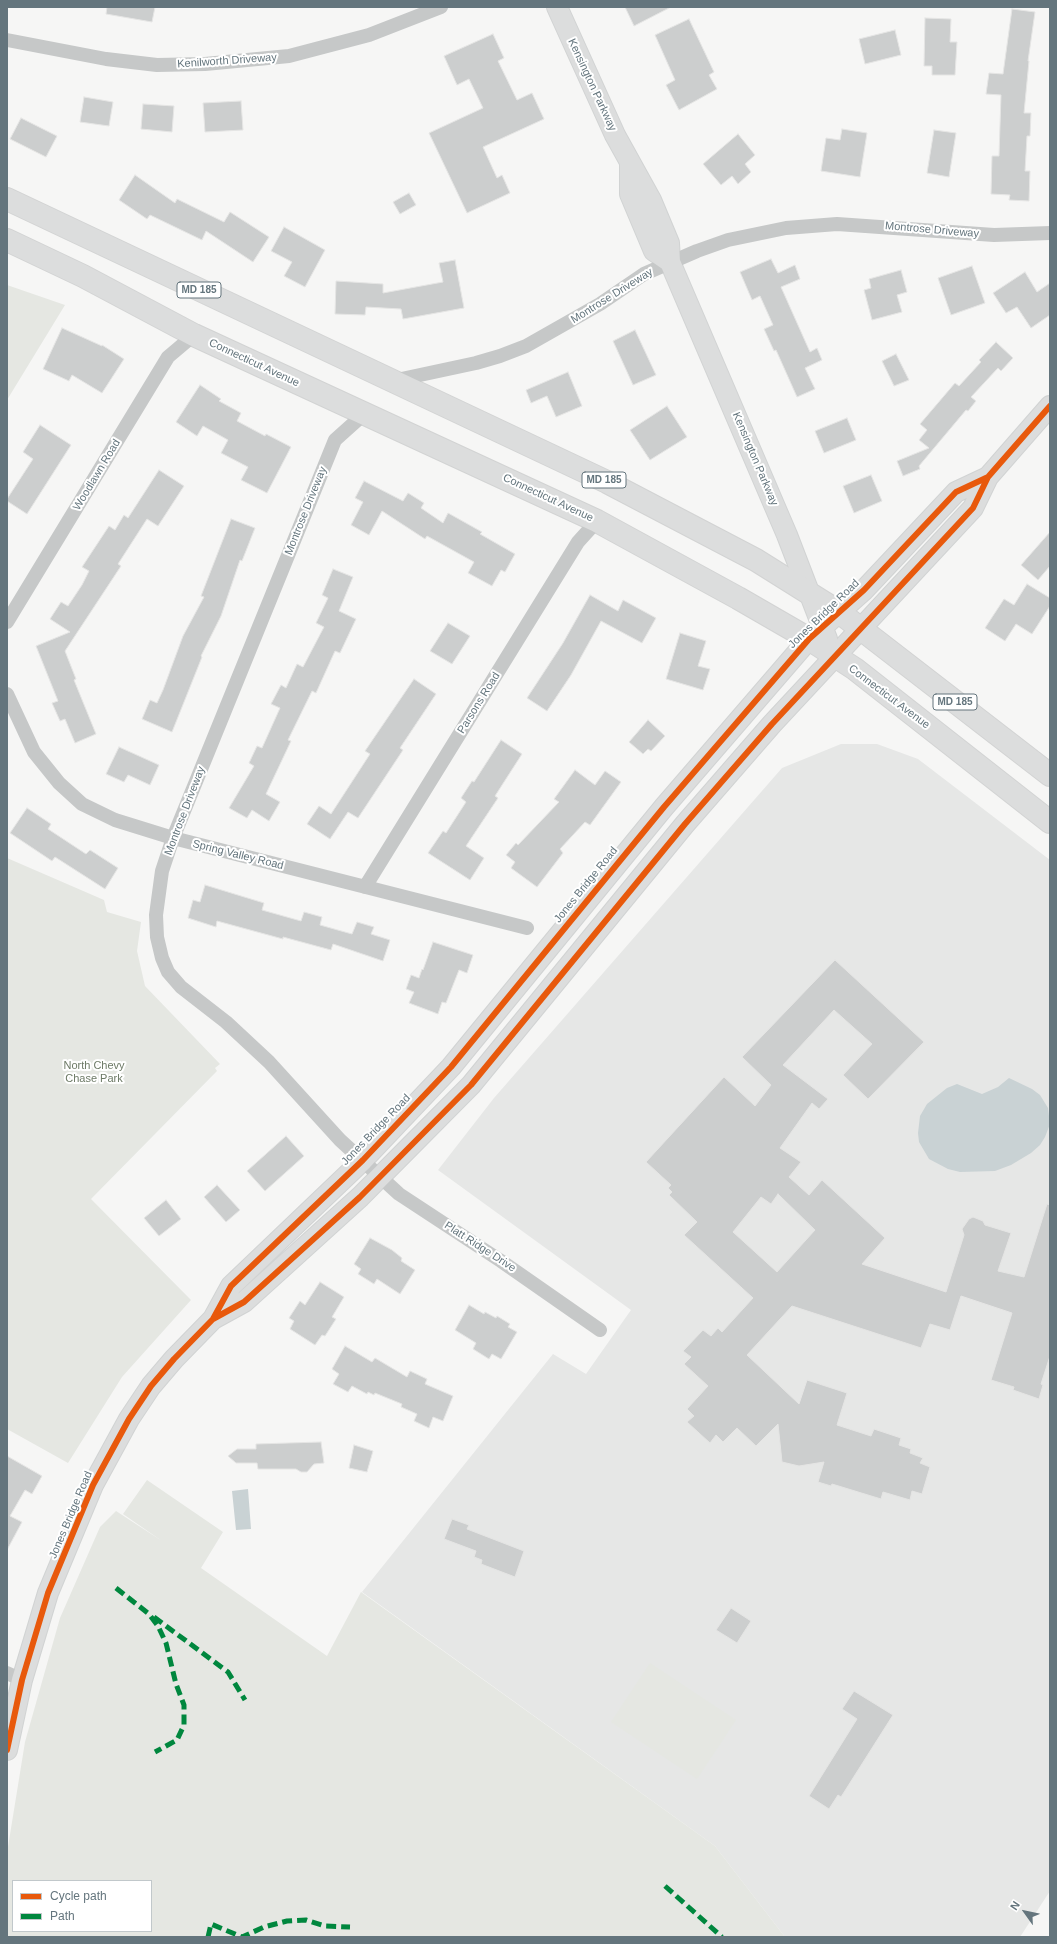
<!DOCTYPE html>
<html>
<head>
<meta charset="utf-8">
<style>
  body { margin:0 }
  #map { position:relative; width:1057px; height:1944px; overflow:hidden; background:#f6f6f5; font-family:Arial,sans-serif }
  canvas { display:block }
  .frame { position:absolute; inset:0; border:8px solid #64757d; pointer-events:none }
  .legend { position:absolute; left:12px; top:1880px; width:140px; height:52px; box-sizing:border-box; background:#fff; border:1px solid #c1c8cb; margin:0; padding:5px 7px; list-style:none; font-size:12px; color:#64757d }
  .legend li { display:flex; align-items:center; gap:8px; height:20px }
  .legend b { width:20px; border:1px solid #c1c8cb }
  .north { position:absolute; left:1005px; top:1892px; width:40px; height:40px; -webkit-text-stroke:3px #fff; paint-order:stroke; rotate:303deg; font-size:11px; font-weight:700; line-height:16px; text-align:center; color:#64757d }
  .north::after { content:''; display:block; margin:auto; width:14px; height:18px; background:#64757d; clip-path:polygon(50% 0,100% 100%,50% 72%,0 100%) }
</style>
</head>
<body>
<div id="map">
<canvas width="1057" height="1944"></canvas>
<div class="frame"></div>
<ul class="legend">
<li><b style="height:5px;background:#e8590c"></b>Cycle path</li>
<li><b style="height:5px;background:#00873e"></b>Path</li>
</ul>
<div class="north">N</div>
</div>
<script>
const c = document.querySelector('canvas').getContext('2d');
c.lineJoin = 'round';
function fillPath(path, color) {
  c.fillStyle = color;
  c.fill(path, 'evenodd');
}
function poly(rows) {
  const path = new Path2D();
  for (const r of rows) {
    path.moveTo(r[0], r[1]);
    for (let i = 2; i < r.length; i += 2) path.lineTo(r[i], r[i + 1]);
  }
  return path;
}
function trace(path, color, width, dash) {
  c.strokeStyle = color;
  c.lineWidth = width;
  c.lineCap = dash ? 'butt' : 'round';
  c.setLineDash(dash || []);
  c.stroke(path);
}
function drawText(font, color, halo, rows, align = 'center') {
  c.font = font + ' Arial,sans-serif';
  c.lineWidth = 4;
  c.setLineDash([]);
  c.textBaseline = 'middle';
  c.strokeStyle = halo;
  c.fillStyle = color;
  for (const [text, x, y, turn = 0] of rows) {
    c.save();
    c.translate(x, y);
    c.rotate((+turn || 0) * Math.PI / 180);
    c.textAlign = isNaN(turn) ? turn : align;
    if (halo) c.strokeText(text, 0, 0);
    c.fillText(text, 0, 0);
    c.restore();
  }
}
const built = poly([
  [841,744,877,744,918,759,1050,860,1050,1891,1020,1937,785,1937,715,1846,362,1592,553,1354,586,1374,631,1310,438,1170,494,1098,782,768]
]);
const green = poly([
  [7,285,65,305,7,400],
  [7,858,104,900,107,912,141,922,137,951,145,986,220,1064,215,1068,217,1071,91,1199,191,1300,122,1377,68,1463,7,1429],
  [147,1480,223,1532,201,1568,327,1656,361,1592,715,1846,785,1937,7,1937,7,1853,25,1742,60,1618,100,1527,116,1511,162,1541,123,1514],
  [13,1881,151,1881,151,1931,13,1931],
  [650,1663,736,1720,697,1779,611,1722]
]);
const water = poly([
  [1009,1078,1032,1089,1040,1095,1048,1108,1050,1124,1045,1137,1040,1145,1031,1153,1011,1165,995,1171,960,1172,948,1169,929,1159,919,1142,918,1133,920,1116,927,1104,947,1088,957,1084,982,1094,998,1087],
  [248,1489,251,1529,236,1530,232,1491]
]);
const building = poly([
  [107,7,155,7,152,22,106,14,107,7],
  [625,7,671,7,634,26,625,7],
  [1012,9,1035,12,1028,61,1029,61,1024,113,1031,113,1030,136,1027,136,1025,171,1030,171,1029,201,1009,200,1010,195,991,194,992,156,999,156,1001,95,986,94,989,73,1003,74,1012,9],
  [925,18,951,19,950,42,957,42,955,75,932,75,932,66,924,66,925,18],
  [689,19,714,72,709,75,717,89,679,110,666,85,675,80,655,35,689,19],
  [895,30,901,55,865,64,859,39,895,30],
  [493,34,504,58,498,61,517,100,532,93,544,119,483,147,497,178,502,175,510,193,467,213,429,133,483,108,469,79,457,85,444,56,493,34],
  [84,97,113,102,109,126,80,122,84,97],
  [241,101,243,130,205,132,203,103,241,101],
  [143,104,174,106,172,132,141,129,143,104],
  [21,118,57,136,46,157,10,139,21,118],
  [842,129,867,133,860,177,821,171,826,138,840,140,842,129],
  [934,130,956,133,949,177,927,173,934,130],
  [738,134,755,155,745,164,751,172,738,184,732,176,721,185,703,164,738,134],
  [135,175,175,203,177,199,224,222,230,212,269,237,253,262,206,231,202,240,150,215,147,219,119,200,135,175],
  [409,193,416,205,400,214,393,202,409,193],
  [284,227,325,250,305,287,284,276,292,262,271,251,284,227],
  [771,259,778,273,795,265,800,279,781,287,810,352,817,348,822,360,805,368,815,389,797,397,776,350,774,351,764,329,773,325,760,296,752,300,740,272,771,259],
  [455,260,464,308,403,319,401,309,366,307,365,315,335,314,336,281,383,284,383,293,443,282,439,263,455,260],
  [972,266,985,303,951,315,938,278,972,266],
  [901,270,907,292,897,295,902,312,872,320,864,290,871,288,869,279,901,270],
  [1025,272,1037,292,1050,283,1050,315,1031,328,1017,307,1006,313,993,293,1025,272],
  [62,328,102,346,102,345,124,359,102,393,72,375,69,381,43,369,62,328],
  [635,330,656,375,633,385,613,341,635,330],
  [996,342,1013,358,1001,371,998,368,971,397,976,401,968,411,966,410,919,466,920,469,903,476,897,461,929,448,919,440,927,430,920,424,955,383,959,386,981,362,979,360,996,342],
  [896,354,909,380,894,386,882,361,896,354],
  [568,372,582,406,556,417,547,396,531,403,526,390,568,372],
  [200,385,221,399,219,401,241,413,237,421,265,436,266,434,291,447,267,493,241,480,248,467,221,453,228,440,203,426,197,436,176,422,200,385],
  [667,406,687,437,650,460,630,430,667,406],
  [847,418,856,440,824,453,815,431,847,418],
  [40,425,71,445,27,514,7,501,7,499,33,459,23,452,40,425],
  [159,470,184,486,158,526,147,519,118,564,121,566,65,651,76,679,74,680,96,734,75,743,65,719,60,721,52,703,58,701,36,646,70,632,50,619,61,602,68,606,82,585,89,571,82,567,109,526,115,530,124,515,128,518,159,470],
  [871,475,882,501,854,513,843,486,871,475],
  [364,481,403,501,408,493,424,503,421,508,443,523,448,513,482,532,480,534,515,554,505,572,501,570,492,586,468,573,474,562,427,536,425,539,382,511,369,535,351,525,363,502,355,498,364,481],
  [231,519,255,528,242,561,240,560,221,616,201,656,202,657,172,732,142,719,150,700,157,703,163,690,183,636,204,597,201,596,231,519],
  [1050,532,1050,566,1038,580,1021,565,1050,532],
  [333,569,353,577,339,611,356,619,340,653,335,651,316,693,312,691,288,740,291,741,266,794,280,802,269,821,252,810,247,818,229,808,254,766,249,763,257,746,262,748,280,708,271,704,281,685,286,688,297,664,303,667,324,627,316,623,328,598,322,595,333,569],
  [1027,584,1050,598,1050,606,1032,634,1016,624,1005,641,985,628,1004,599,1014,605,1027,584],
  [590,595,618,611,623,600,656,618,642,643,601,621,571,675,547,711,527,698,563,643,590,595],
  [448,623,470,636,452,664,430,651,448,623],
  [680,633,706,641,698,666,710,669,703,690,666,679,680,633],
  [414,679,436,694,400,748,403,750,358,818,348,812,330,839,307,824,319,806,331,814,370,754,365,751,414,679],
  [648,720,665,736,651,751,648,749,643,754,629,742,648,720],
  [501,740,522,754,495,796,498,798,466,846,484,858,470,880,428,853,443,831,446,833,466,802,461,798,472,781,474,782,501,740],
  [119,747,159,765,150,785,128,775,124,782,106,774,119,747],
  [575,770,595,785,605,771,621,782,590,825,585,822,560,849,563,853,537,887,511,868,515,862,506,855,516,843,518,845,559,802,554,799,575,770],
  [27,808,51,824,48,829,86,854,90,850,118,868,105,889,55,857,52,861,10,833,27,808],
  [205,885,264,903,262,910,301,921,304,912,322,917,320,925,352,934,357,922,374,927,371,934,390,940,383,961,333,944,331,950,283,937,283,939,217,921,216,927,188,918,193,900,200,902,205,885],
  [433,942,473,955,467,973,459,970,446,1003,442,1002,438,1014,409,1003,414,992,406,989,411,975,419,978,422,969,423,970,433,942],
  [835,960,924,1042,868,1099,843,1075,872,1044,834,1010,783,1065,828,1099,819,1109,812,1103,780,1148,801,1162,789,1177,809,1195,822,1180,885,1238,862,1264,946,1292,964,1235,962,1229,969,1219,973,1217,983,1221,985,1225,1011,1233,998,1271,1024,1277,1047,1204,1050,1205,1050,1356,1041,1384,1043,1385,1039,1399,1013,1390,1014,1387,991,1380,1012,1313,961,1296,950,1330,930,1324,921,1348,792,1306,747,1355,799,1404,807,1380,847,1393,837,1425,871,1436,874,1429,901,1438,899,1445,911,1449,910,1453,923,1458,920,1463,930,1467,922,1494,912,1491,910,1500,883,1492,881,1499,832,1484,831,1486,818,1482,824,1462,799,1466,782,1462,778,1424,756,1446,737,1428,723,1442,716,1435,710,1443,687,1422,694,1416,687,1409,708,1386,684,1364,691,1357,683,1351,703,1330,711,1336,718,1328,722,1332,753,1298,684,1235,697,1222,669,1195,672,1192,668,1188,671,1185,646,1162,724,1077,755,1106,771,1085,742,1057,835,960],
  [778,1194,815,1230,777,1272,733,1232,761,1197,771,1204,778,1194],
  [286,1136,304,1156,265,1191,247,1171,286,1136],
  [217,1185,240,1210,226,1222,204,1197,217,1185],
  [166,1200,181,1219,159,1236,144,1218,166,1200],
  [370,1238,392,1250,402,1258,401,1261,415,1270,400,1294,377,1279,374,1284,358,1274,361,1269,354,1264,370,1238],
  [320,1282,344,1297,332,1317,336,1319,325,1336,322,1335,315,1345,290,1329,294,1321,289,1318,300,1301,305,1305,320,1282],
  [469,1305,484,1314,485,1312,496,1318,497,1316,510,1324,508,1327,517,1332,501,1359,492,1354,489,1359,473,1349,476,1343,455,1330,469,1305],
  [345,1346,372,1362,375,1358,407,1377,410,1371,427,1379,425,1384,453,1396,443,1421,433,1417,429,1428,414,1421,417,1414,401,1407,402,1404,375,1393,374,1395,368,1392,367,1394,352,1386,348,1392,333,1384,339,1374,332,1369,345,1346],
  [321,1442,324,1463,314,1464,307,1472,301,1472,296,1469,258,1469,257,1463,236,1463,228,1456,237,1449,256,1449,256,1444,321,1442],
  [354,1445,373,1451,367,1472,349,1468,354,1445],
  [7,1456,42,1476,32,1494,25,1490,10,1516,22,1522,7,1550,7,1456],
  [452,1519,469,1525,467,1529,524,1551,515,1577,481,1564,482,1560,474,1557,476,1551,444,1539,452,1519],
  [731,1608,751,1621,737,1643,716,1630,731,1608],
  [854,1691,893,1715,841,1797,838,1795,829,1809,809,1796,857,1719,842,1709,854,1691]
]);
const street = poly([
  [7,40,106,59,157,65,205,64,289,56,369,35,441,7],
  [392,381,476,363,500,356,526,346,600,304,644,274,697,251,728,240,786,228,837,224,994,235,1050,233],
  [364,414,335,440,173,838,162,871,156,915,157,937,162,958,168,972,181,987,226,1022,269,1062,340,1140,399,1194,501,1261,600,1330],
  [7,622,168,357,194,335],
  [7,694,34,752,59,783,82,804,115,820,173,838,527,928],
  [365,887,578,542,597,521],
  [7,1673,22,1680]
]);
const secondary = poly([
  [557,7,615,135,651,200,669,243,670,262,787,535,827,639],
  [630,164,630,194,654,251,670,262],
  [213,1319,231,1286,363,1160,451,1067,664,807,809,639,864,590,956,492,988,477],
  [7,1750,22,1680,48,1593,93,1485,129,1419,151,1386,174,1359,213,1319,244,1302,360,1197,471,1085,685,824,772,724,973,508,988,477,1050,406]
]);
const primary = poly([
  [7,199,607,482,756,560,839,612,1050,775],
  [7,240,83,276,194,335,597,521,738,598,809,639,855,669,1050,822]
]);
const quiet = poly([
  [116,1588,149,1614,158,1626,166,1643,176,1684,184,1705,184,1725,177,1740,155,1752],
  [154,1617,228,1672,245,1700],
  [665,1886,722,1937],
  [208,1937,211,1924,242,1937,264,1927,287,1921,306,1920,325,1926,350,1927]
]);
const cycleway = poly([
  [213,1319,231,1286,363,1160,451,1067,664,807,809,639,864,590,956,492,988,477],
  [7,1750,22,1680,48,1593,93,1485,129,1419,151,1386,174,1359,213,1319,244,1302,360,1197,471,1085,685,824,772,724,973,508,988,477,1050,406]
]);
const shields = [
  [199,290,44],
  [604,480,44],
  [955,702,44]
];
const shieldNames = [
  ["MD 185",199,290],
  ["MD 185",604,480],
  ["MD 185",955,702]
];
const streetNames = [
  ["Kenilworth Driveway",227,61,-4],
  ["Kensington Parkway",592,85,65],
  ["Montrose Driveway",932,230,5],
  ["Montrose Driveway",612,296,-32],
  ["Connecticut Avenue",254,363,25],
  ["Kensington Parkway",755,459,67],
  ["Woodlawn Road",97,475,-59],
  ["Connecticut Avenue",548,498,25],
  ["Montrose Driveway",306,511,-68],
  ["Jones Bridge Road",824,614,-44],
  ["Connecticut Avenue",889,697,37],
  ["Parsons Road",479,703,-58],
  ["Montrose Driveway",185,811,-69],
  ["Spring Valley Road",238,855,14],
  ["Jones Bridge Road",586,885,-51],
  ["Jones Bridge Road",376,1130,-46],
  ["Platt Ridge Drive",480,1247,33],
  ["Jones Bridge Road",71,1515,-67]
];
const parkNames = [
  ["North Chevy",94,1066],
  ["Chase Park",94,1079]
];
fillPath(built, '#e6e7e6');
fillPath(green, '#e5e7e2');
fillPath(water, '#c9d2d4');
fillPath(building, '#cccece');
trace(building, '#e5e5e4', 1);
trace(secondary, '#d1d3d3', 22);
trace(primary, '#d2d3d3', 24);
trace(street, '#c6c8c8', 14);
trace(secondary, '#dcdddd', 20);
trace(primary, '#dcdddd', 22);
trace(quiet, '#00873e', 5, [10, 5]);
trace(cycleway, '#e8590c', 6);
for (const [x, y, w] of shields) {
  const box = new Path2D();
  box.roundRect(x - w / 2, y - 8, w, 16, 3);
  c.fillStyle = '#fff';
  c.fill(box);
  trace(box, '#64757d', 1);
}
drawText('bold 10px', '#64757d', null, shieldNames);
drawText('11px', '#64757d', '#fff', streetNames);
drawText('11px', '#6d7a66', '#fff', parkNames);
</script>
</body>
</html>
